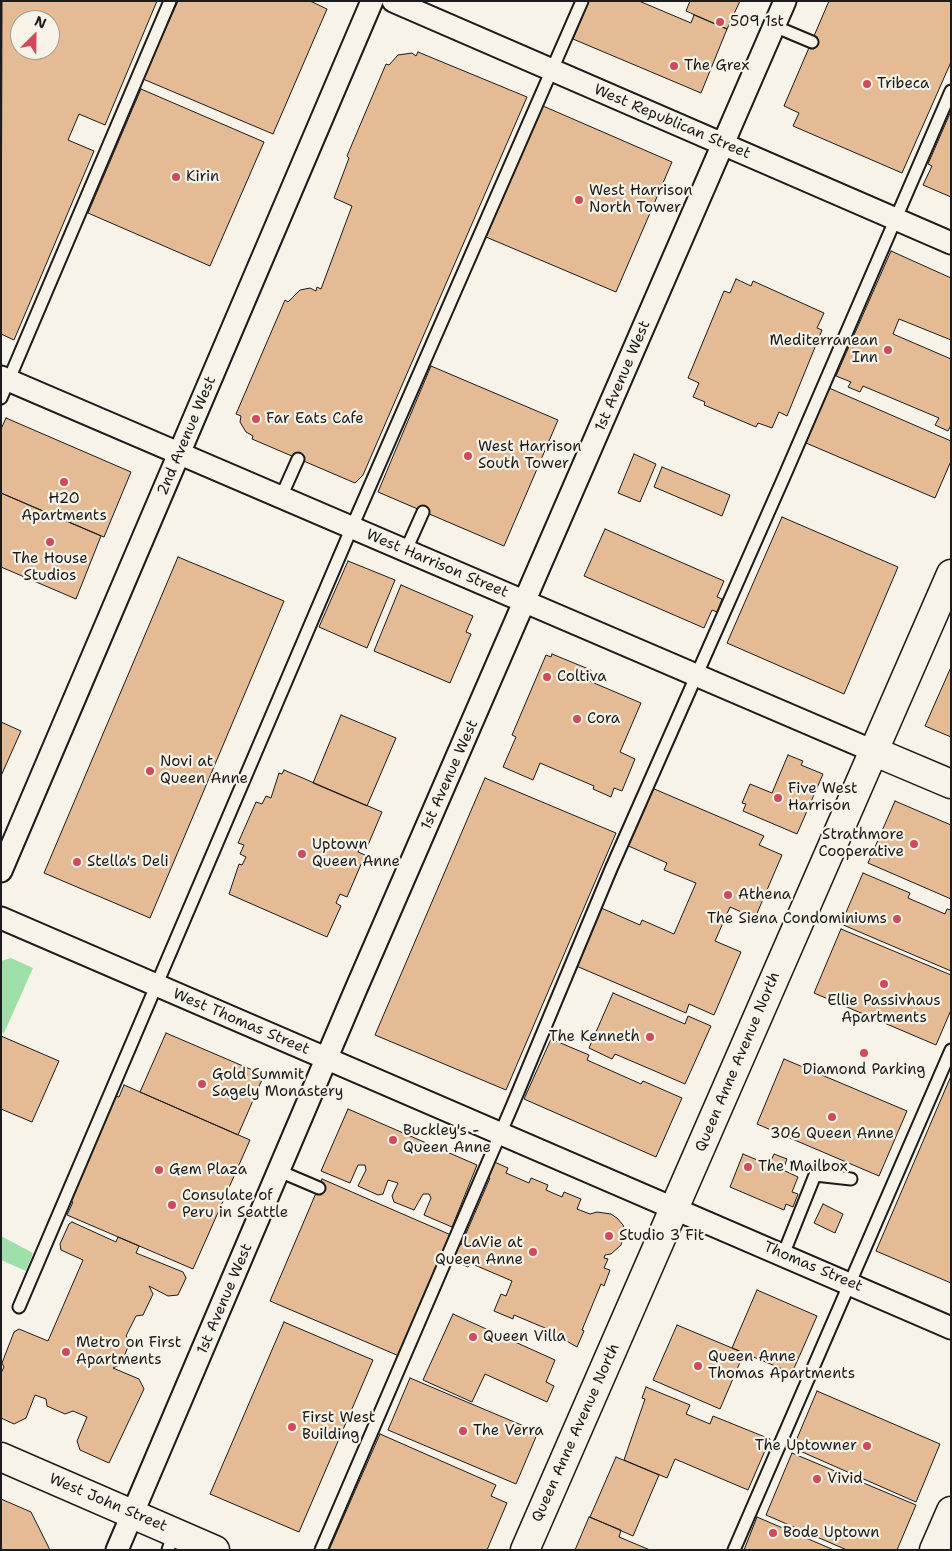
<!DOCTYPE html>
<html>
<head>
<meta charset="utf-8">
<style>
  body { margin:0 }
  #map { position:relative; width:952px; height:1551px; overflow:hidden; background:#f7f3e8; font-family:"Shantell Sans",sans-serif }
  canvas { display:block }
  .frame { position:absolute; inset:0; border:2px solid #1c1c1c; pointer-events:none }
  .north { position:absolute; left:10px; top:10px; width:50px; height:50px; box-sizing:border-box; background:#f7f3e8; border:1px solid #9f9d96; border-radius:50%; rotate:23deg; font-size:14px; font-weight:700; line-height:20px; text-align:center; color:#1c1c1c }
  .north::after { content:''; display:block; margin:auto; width:18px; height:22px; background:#d1495b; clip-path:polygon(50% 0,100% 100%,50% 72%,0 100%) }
</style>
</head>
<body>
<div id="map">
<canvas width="952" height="1551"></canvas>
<div class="frame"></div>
<div class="north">N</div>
</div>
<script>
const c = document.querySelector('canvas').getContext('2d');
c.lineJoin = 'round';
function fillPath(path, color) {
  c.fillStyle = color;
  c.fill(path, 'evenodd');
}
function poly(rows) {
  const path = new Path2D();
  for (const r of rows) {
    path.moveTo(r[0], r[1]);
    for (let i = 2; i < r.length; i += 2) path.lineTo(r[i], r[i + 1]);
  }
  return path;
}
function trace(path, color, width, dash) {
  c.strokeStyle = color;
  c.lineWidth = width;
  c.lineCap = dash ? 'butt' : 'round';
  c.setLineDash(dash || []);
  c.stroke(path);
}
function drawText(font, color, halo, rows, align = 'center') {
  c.font = font + ' "Shantell Sans",sans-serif';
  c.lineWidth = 4.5;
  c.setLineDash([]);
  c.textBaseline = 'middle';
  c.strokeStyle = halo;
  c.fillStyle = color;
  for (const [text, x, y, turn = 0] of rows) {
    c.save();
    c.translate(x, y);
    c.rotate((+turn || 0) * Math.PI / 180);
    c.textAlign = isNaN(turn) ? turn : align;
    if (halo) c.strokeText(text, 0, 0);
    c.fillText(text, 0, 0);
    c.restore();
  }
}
const green = poly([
  [11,958,33,968,4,1033,1,1032,1,961],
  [1,1236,33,1253,26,1271,1,1260]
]);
const building = poly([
  [2,1,157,1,105,125,79,114,68,140,94,151,14,340,1,334,2,1],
  [20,20,50,20,50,50,20,50,20,20],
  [178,1,310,1,327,9,273,134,143,79,178,1],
  [589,1,639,1,691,23,694,15,727,29,701,93,573,39,589,1],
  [690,1,740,1,727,29,686,11,690,1],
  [829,1,951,1,951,62,902,173,793,126,799,113,784,106,829,1],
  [418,52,527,97,363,475,355,483,252,439,253,436,246,432,240,422,241,416,236,414,285,300,288,302,300,290,310,288,316,291,317,287,321,289,352,206,334,198,349,158,347,156,386,64,389,65,398,55,412,53,416,56,418,52],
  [141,89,264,142,210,266,88,213,141,89],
  [543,106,672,162,616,292,486,237,543,106],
  [951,111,951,197,923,185,932,166,928,164,951,111],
  [891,251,951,278,951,340,899,319,893,334,951,359,951,425,948,431,935,425,939,418,863,386,860,392,848,387,851,382,836,376,891,251],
  [736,279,751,286,753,281,824,313,817,328,822,330,787,416,779,412,772,428,758,423,756,427,704,405,705,402,693,397,699,383,688,378,724,291,730,293,736,279],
  [431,366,558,420,504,546,378,492,431,366],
  [829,388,951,441,951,461,935,498,806,443,829,388],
  [6,418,131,472,104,537,1,493,1,429,6,418],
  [634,454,656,464,640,502,618,493,634,454],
  [662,467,730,495,722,516,654,487,662,467],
  [1,493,101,536,76,599,1,567,1,493],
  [782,517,898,567,844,694,727,643,782,517],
  [605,529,724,581,717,597,722,599,717,612,712,610,704,628,584,576,605,529],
  [178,557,284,601,150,918,44,873,178,557],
  [348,561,395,580,367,648,319,627,348,561],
  [401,585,473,616,466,632,471,634,450,683,374,651,401,585],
  [552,654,591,670,587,680,641,703,620,752,635,759,622,791,614,788,611,797,593,789,594,786,540,763,533,780,503,767,516,737,512,735,546,655,551,657,552,654],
  [951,667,951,737,925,726,951,667],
  [341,715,396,738,367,806,313,783,341,715],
  [1,722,21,731,1,776,1,722],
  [788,755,803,761,801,765,823,774,797,834,743,811,746,804,742,803,750,784,772,793,788,755],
  [284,770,382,812,368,845,362,842,358,852,365,855,347,897,340,894,336,903,341,906,327,937,229,894,239,864,242,865,246,857,240,854,244,845,238,843,256,802,262,804,266,796,271,798,279,773,282,774,284,770],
  [485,778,616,833,506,1090,375,1035,485,778],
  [652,788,764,836,759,845,782,855,755,918,730,907,715,941,741,952,714,1015,689,1004,686,1013,574,965,599,907,640,925,642,920,674,934,696,883,664,870,667,863,624,844,652,788],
  [895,801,951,825,951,899,868,863,895,801],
  [863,873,910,893,908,898,945,914,947,909,951,910,951,971,841,924,863,873],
  [841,929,951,975,951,1010,936,1045,814,993,841,929],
  [613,993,685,1024,688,1016,711,1026,685,1084,615,1054,612,1059,589,1048,613,993],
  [166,1033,264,1075,238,1135,140,1092,166,1033],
  [1,1036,59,1061,32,1122,1,1109,1,1036],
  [551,1039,589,1055,587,1060,641,1084,643,1081,682,1098,656,1157,524,1099,551,1039],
  [784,1059,907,1111,879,1176,757,1124,784,1059],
  [951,1076,951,1283,876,1251,951,1076],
  [124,1085,250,1140,193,1269,67,1215,73,1202,69,1200,115,1096,119,1097,124,1085],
  [348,1109,477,1165,452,1227,424,1215,431,1198,429,1194,423,1194,414,1210,394,1202,392,1196,398,1183,388,1180,383,1194,378,1195,358,1186,366,1170,365,1165,358,1165,350,1183,321,1171,348,1109],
  [743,1154,769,1165,774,1154,787,1159,783,1170,798,1177,792,1192,798,1194,793,1207,786,1204,784,1210,730,1187,743,1154],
  [492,1161,508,1168,506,1173,529,1183,531,1178,548,1185,546,1190,562,1197,564,1192,581,1199,577,1209,590,1214,597,1212,611,1214,617,1218,623,1225,625,1230,621,1245,611,1254,605,1255,604,1258,608,1259,604,1268,610,1270,604,1286,601,1284,582,1330,584,1331,577,1347,563,1339,564,1336,514,1315,513,1319,494,1311,501,1294,506,1296,512,1281,470,1263,468,1267,450,1259,456,1243,461,1245,490,1178,485,1176,492,1161],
  [322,1179,451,1235,399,1356,270,1301,322,1179],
  [823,1204,843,1214,835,1233,814,1223,823,1204],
  [72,1222,116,1242,118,1237,139,1246,136,1253,183,1272,186,1278,178,1295,168,1296,149,1286,153,1294,143,1315,136,1316,126,1336,130,1342,121,1364,113,1368,139,1379,144,1389,109,1463,80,1450,77,1441,87,1417,73,1411,65,1414,47,1406,46,1399,35,1395,26,1418,14,1424,1,1418,1,1373,4,1367,2,1363,14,1332,19,1329,48,1341,83,1260,61,1250,60,1244,69,1224,72,1222],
  [757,1290,817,1316,792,1373,732,1348,757,1290],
  [453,1314,555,1360,546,1382,554,1386,547,1402,485,1374,472,1402,423,1380,453,1314],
  [284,1322,373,1360,299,1532,210,1494,284,1322],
  [677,1325,744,1353,720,1409,653,1380,677,1325],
  [410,1378,538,1432,516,1484,388,1430,410,1378],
  [646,1387,690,1405,686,1414,710,1424,713,1416,770,1439,748,1490,675,1459,667,1478,624,1460,645,1399,642,1398,646,1387],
  [817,1391,940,1444,916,1502,793,1448,817,1391],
  [380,1434,496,1485,491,1496,507,1503,487,1550,329,1550,380,1434],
  [792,1453,916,1505,897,1550,847,1550,766,1515,792,1453],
  [616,1457,659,1475,633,1536,590,1517,616,1457],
  [1,1499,31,1512,50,1550,1,1550,1,1499],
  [589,1517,621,1530,619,1537,650,1550,575,1550,589,1517],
  [757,1517,834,1550,744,1550,757,1517]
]);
const lane = poly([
  [774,26,812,42],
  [1,398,170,1],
  [281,497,298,459],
  [406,550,423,512],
  [279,1171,319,1188],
  [783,1255,815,1175,851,1179],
  [19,1307,352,527,582,1],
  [168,1550,174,1532],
  [321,1550,513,1104,611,869,784,477,951,91],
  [734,1550,951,1050]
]);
const street = poly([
  [393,1,951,243],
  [1,377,873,751],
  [1,871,372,1],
  [1,918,951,1328],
  [117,1550,356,989,785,1]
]);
const secondary = poly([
  [873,751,951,784],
  [1,1457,215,1550],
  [525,1550,951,574],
  [934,1550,951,1511]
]);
const markers = [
  [720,22,5,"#d1495b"],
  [674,66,5,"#d1495b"],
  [867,84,5,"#d1495b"],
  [176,177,5,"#d1495b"],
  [579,200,5,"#d1495b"],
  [888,350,5,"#d1495b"],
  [256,419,5,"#d1495b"],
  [468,456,5,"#d1495b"],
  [64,482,5,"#d1495b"],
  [50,542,5,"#d1495b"],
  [547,677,5,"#d1495b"],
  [577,719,5,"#d1495b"],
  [150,771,5,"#d1495b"],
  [778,798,5,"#d1495b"],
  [914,844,5,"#d1495b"],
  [302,854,5,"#d1495b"],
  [77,862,5,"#d1495b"],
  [728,895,5,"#d1495b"],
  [897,919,5,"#d1495b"],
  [884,984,5,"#d1495b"],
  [650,1037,5,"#d1495b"],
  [864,1053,5,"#d1495b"],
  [202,1084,5,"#d1495b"],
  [832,1117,5,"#d1495b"],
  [393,1140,5,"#d1495b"],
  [748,1167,5,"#d1495b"],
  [159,1170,5,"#d1495b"],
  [172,1205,5,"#d1495b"],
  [609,1236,5,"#d1495b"],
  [533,1252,5,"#d1495b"],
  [473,1337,5,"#d1495b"],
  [66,1352,5,"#d1495b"],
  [698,1366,5,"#d1495b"],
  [292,1427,5,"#d1495b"],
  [463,1431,5,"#d1495b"],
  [867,1446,5,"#d1495b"],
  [817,1479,5,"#d1495b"],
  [773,1533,5,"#d1495b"]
];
const poiNames = [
  ["509 1st",730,22],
  ["The Grex",684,66],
  ["Tribeca",877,84],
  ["Kirin",186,177],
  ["West Harrison",589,191],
  ["North Tower",589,208],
  ["Mediterranean",878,341,"right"],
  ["Inn",878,358,"right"],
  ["Far Eats Cafe",266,419],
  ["West Harrison",478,447],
  ["South Tower",478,464],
  ["H2O",64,499,"center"],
  ["Apartments",64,516,"center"],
  ["The House",50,559,"center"],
  ["Studios",50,576,"center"],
  ["Coltiva",557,677],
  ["Cora",587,719],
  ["Novi at",160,762],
  ["Queen Anne",160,779],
  ["Five West",788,789],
  ["Harrison",788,806],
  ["Strathmore",904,835,"right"],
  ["Cooperative",904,852,"right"],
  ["Uptown",312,845],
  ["Queen Anne",312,862],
  ["Stella's Deli",87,862],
  ["Athena",738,895],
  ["The Siena Condominiums",887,919,"right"],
  ["Ellie Passivhaus",884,1001,"center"],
  ["Apartments",884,1018,"center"],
  ["The Kenneth",640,1037,"right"],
  ["Diamond Parking",864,1070,"center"],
  ["Gold Summit",212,1075],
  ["Sagely Monastery",212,1092],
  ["Buckley's -",403,1131],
  ["Queen Anne",403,1148],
  ["306 Queen Anne",832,1134,"center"],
  ["The Mailbox",758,1167],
  ["Gem Plaza",169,1170],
  ["Consulate of",182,1196],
  ["Peru in Seattle",182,1213],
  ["Studio 3 Fit",619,1236],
  ["LaVie at",523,1243,"right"],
  ["Queen Anne",523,1260,"right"],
  ["Queen Villa",483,1337],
  ["Metro on First",76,1343],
  ["Apartments",76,1360],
  ["Queen Anne",708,1357],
  ["Thomas Apartments",708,1374],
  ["First West",302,1418],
  ["Building",302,1435],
  ["The Verra",473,1431],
  ["The Uptowner",857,1446,"right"],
  ["Vivid",827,1479],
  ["Bode Uptown",783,1533]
];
const streetNames = [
  ["West Republican Street",672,122,23],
  ["1st Avenue West",623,376,-67],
  ["2nd Avenue West",187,436,-67],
  ["West Harrison Street",437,564,23],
  ["1st Avenue West",450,775,-66],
  ["West Thomas Street",241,1022,23],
  ["Queen Anne Avenue North",738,1062,-67],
  ["Thomas Street",813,1267,23],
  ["1st Avenue West",225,1299,-67],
  ["Queen Anne Avenue North",576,1433,-66],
  ["West John Street",108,1503,23]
];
fillPath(green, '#9fe0aa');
fillPath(building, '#e5bb95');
trace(building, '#1c1c1c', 1);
trace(lane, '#1c1c1c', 15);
trace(street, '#1c1c1c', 25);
trace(secondary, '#1c1c1c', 31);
trace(lane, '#f7f3e8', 11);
trace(street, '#f7f3e8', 21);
trace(secondary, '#f7f3e8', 28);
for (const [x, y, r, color] of markers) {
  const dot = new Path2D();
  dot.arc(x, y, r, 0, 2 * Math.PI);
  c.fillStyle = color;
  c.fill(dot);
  trace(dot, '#f7f3e8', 2);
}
drawText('15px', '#1c1c1c', '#f7f3e8', poiNames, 'left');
drawText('15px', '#1c1c1c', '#f7f3e8', streetNames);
</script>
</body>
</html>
